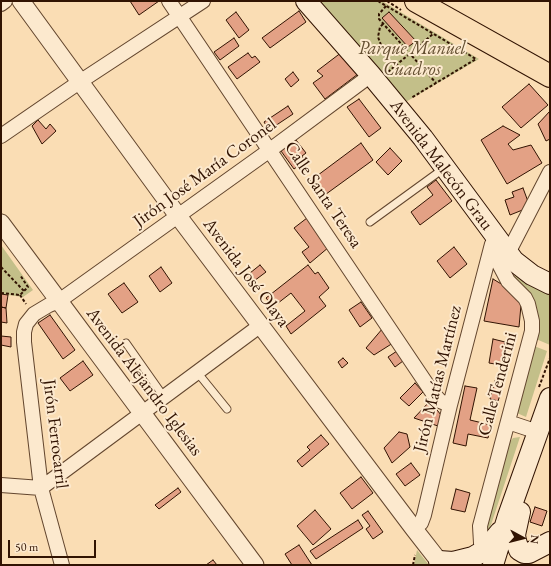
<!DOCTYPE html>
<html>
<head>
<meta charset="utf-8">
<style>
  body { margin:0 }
  #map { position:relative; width:551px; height:566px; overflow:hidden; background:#faddb4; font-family:"EB Garamond",serif }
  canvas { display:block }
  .frame { position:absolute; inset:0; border:2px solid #311302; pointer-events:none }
  .north { position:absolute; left:503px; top:518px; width:40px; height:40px; -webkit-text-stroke:3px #fce9ce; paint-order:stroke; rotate:97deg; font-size:11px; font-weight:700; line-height:16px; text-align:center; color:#311302 }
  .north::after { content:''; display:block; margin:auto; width:14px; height:18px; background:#311302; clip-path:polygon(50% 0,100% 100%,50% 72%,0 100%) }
  .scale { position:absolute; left:8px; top:540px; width:88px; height:18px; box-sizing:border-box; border:2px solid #311302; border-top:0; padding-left:5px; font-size:12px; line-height:14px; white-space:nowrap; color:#311302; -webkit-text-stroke:3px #fce9ce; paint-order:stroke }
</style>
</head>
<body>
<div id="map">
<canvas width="551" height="566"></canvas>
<div class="frame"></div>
<div class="north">N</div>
<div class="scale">50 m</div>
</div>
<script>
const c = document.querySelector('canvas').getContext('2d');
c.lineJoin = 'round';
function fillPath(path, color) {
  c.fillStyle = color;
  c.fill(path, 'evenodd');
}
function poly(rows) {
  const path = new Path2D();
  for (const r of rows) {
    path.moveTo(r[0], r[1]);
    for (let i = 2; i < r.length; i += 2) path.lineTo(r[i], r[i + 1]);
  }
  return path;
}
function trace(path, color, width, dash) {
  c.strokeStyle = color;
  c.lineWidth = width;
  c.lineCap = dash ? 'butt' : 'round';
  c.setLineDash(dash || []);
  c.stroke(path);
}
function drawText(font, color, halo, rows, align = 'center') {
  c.font = font + ' "EB Garamond",serif';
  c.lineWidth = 4;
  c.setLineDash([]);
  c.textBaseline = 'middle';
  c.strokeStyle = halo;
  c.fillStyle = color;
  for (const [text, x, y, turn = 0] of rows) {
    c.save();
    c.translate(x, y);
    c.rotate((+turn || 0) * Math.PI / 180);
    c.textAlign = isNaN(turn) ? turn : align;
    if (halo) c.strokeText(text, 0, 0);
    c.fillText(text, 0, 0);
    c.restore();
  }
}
const green = poly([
  [318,1,382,1,479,59,404,103],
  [1,245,33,290,23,297,1,294],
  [507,271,550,295,550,345,536,339],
  [534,346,547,351,526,417,517,413],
  [520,437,488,534,483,530,507,446,513,438],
  [417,550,429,565,414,565]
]);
const building = poly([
  [130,1,159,1,139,15,130,1],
  [299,11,306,22,270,48,262,38,299,11],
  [236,12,249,30,239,38,226,20,236,12],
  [389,12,416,41,408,47,382,18,389,12],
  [234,38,239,46,220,60,214,52,234,38],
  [342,52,358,74,325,99,313,83,323,76,317,71,342,52],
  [248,53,252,58,255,56,260,62,237,79,228,67,248,53],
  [293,72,299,80,291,87,285,79,293,72],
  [529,84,548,105,521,128,502,107,529,84],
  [359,99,381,128,369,137,347,107,359,99],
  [288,106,293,114,269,130,264,122,288,106],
  [550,111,550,139,546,141,538,124,550,111],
  [38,120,46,129,50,124,56,131,42,144,32,126,38,120],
  [503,126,520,135,508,144,513,150,531,145,542,163,507,184,481,140,503,126],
  [296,140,306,153,302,156,305,161,294,169,281,151,296,140],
  [361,143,373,160,322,197,310,181,361,143],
  [390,148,402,161,388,175,376,162,390,148],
  [436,180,452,201,420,225,411,212,433,195,427,187,436,180],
  [523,188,530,207,510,215,505,200,514,197,512,192,523,188],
  [307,218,329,247,310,263,302,252,309,247,294,228,307,218],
  [454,247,467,264,450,278,437,261,454,247],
  [260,265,266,272,250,284,245,277,260,265],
  [308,265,315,274,318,272,329,288,319,297,326,306,291,334,286,326,305,311,291,293,273,307,266,298,308,265],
  [161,267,172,283,160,292,149,276,161,267],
  [493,279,513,291,521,305,519,327,484,321,493,279],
  [124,283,138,302,122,313,108,294,124,283],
  [1,294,8,295,6,308,1,307,1,294],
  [361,302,372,318,360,327,349,310,361,302],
  [1,307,6,308,7,323,1,322,1,307],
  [50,315,75,350,63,359,38,323,50,315],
  [383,328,393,343,374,355,366,348,383,328],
  [1,336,11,337,11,347,1,345,1,336],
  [493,339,505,342,501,365,489,363,493,339],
  [397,351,403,361,395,367,388,357,397,351],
  [343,358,348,363,342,368,338,362,343,358],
  [83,361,93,375,70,391,60,378,83,361],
  [495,381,504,384,498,401,490,399,495,381],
  [415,383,423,392,409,406,400,398,415,383],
  [465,386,477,388,470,420,491,425,488,438,468,434,466,446,453,443,465,386],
  [430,401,441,415,438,426,414,418,430,401],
  [399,432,407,434,410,447,392,463,384,448,399,432],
  [321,435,329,444,302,467,297,461,310,450,307,447,321,435],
  [411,463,420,475,405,486,396,474,411,463],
  [361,477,373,493,352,509,340,493,361,477],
  [178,488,181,492,159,509,155,505,178,488],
  [456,489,470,493,465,512,451,509,456,489],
  [535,507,547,511,542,526,530,522,535,507],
  [315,510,331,529,313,545,297,526,315,510],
  [368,511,383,532,373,539,366,529,370,526,362,515,368,511],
  [358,520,363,528,316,559,310,551,358,520],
  [299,545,312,565,292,565,285,554,299,545],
  [213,560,217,565,206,565,213,560]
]);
const path = poly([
  [378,1,476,59,411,98],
  [387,1,401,10],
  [386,6,379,14,379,19,436,83],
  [383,24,380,27,378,37,381,45,390,50,395,50,402,46],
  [372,54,381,45],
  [388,72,433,34],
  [1,267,24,291],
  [1,293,20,295,28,287,20,275],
  [20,295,26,304],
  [539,387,550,358],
  [413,565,415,555]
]);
const service = poly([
  [370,222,443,169],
  [126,343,164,397],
  [197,372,227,409]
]);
const minor = poly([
  [169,1,432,392,440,401,450,405],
  [1,4,5,1],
  [1,136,81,81,203,1],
  [508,253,550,172],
  [508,422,538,432],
  [1,485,41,488,261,325],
  [414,529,421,523,424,515,450,405,492,244],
  [485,550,481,543,480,526,532,331,532,321,528,304,525,298,508,281,497,260,494,235],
  [62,565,41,488,24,342,24,332,26,324,34,314,49,305,59,301,270,150,371,75]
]);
const tertiary = poly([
  [21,1,178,216,414,529,439,561,444,565],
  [1,223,255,565]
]);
const secondary = poly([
  [306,1,371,75,423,138,514,261,532,275,550,284],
  [520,512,515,535,516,541,519,550,524,553,529,553,550,542],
  [439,561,453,562,473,557,485,550,500,532],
  [493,565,508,516,550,398]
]);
const primary = poly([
  [416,1,550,76]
]);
const parkNames = [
  ["Parque Manuel",412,49],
  ["Cuadros",412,70]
];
const streetNames = [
  ["Avenida Malecón Grau",441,165,53],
  ["Jirón José María Coronel",205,173,-36],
  ["Calle Santa Teresa",323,195,56],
  ["Avenida José Olaya",246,273,53],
  ["Jirón Matías Martínez",438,379,-76],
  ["Avenida Alejandro Iglesias",144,382,53],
  ["Calle Tenderini",498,384,-75],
  ["Jirón Ferrocarril",55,434,83]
];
fillPath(green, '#c3bf89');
fillPath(building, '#e3a185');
trace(building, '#311302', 1);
trace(service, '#63462e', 9);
trace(minor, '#63462e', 16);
trace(tertiary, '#63462e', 19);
trace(secondary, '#311302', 22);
trace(primary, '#311302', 24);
trace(path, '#311302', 2, [3, 2]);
trace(service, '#fce9ce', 7);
trace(minor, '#fce9ce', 14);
trace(tertiary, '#fce9ce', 17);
trace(secondary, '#fce9ce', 20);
trace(primary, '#faddb4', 22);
drawText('italic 18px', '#644f31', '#fce9ce', parkNames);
drawText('18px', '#311302', '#fce9ce', streetNames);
</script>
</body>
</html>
